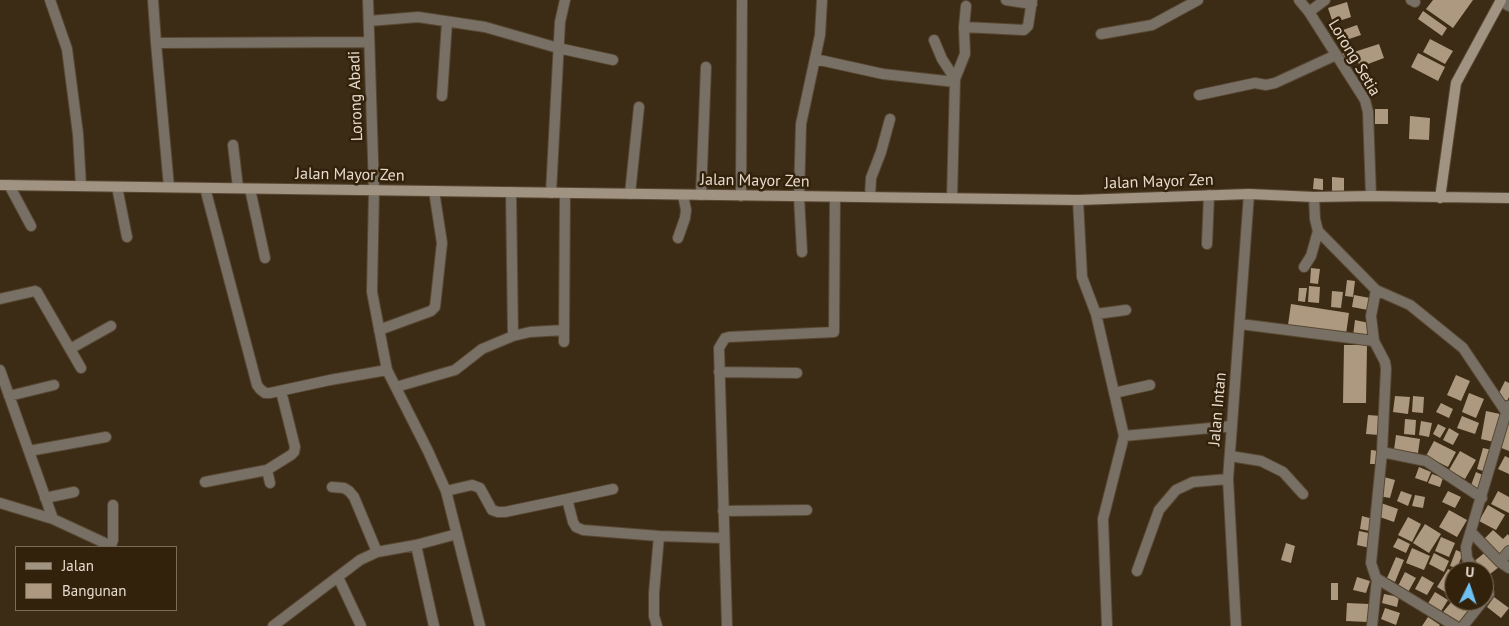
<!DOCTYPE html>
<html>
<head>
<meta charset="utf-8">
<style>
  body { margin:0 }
  #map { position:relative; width:1509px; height:626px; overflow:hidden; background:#3d2c15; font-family:"PT Sans",sans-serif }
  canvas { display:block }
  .legend { position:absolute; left:15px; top:546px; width:162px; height:65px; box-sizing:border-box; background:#33220b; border:1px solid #7b6c59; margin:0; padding:6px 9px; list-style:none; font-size:15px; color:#e6dbce }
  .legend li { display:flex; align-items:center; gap:10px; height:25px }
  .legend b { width:25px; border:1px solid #7b6c59 }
  .north { position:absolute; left:1444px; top:561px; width:50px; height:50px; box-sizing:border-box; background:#33220b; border:1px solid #7b6c59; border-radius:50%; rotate:4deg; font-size:14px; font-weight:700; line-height:20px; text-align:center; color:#e6dbce }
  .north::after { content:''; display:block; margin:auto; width:18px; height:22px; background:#6ec2f3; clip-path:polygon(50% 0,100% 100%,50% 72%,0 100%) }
</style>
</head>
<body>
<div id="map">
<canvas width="1509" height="626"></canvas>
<ul class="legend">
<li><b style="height:6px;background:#a19382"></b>Jalan</li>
<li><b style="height:14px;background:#ad997f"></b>Bangunan</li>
</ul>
<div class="north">U</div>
</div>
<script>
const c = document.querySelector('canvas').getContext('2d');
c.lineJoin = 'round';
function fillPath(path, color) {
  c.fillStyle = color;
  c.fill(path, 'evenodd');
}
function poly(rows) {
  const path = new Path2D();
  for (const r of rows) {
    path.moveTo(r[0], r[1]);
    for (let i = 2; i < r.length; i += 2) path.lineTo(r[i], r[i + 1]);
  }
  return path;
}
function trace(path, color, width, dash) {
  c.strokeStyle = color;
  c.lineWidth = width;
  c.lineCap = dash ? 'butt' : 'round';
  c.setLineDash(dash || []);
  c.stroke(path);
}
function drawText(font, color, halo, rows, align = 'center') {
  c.font = font + ' "PT Sans",sans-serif';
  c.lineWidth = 5;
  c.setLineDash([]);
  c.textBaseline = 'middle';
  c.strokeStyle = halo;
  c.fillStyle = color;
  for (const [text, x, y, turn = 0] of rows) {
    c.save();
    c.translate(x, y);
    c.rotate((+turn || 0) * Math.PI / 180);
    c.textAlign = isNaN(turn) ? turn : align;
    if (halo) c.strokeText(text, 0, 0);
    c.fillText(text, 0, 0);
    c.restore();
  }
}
const building = poly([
  [1433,0,1473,0,1453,28,1426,9],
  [1347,2,1351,17,1333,23,1328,8],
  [1423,11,1447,28,1442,36,1418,19],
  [1357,25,1361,35,1346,40,1343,30],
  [1430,39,1453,51,1445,64,1423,52],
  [1379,44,1384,58,1360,67,1354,52],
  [1351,49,1354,56,1345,59,1342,53],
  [1418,53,1445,67,1438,81,1411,67],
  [1375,109,1388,109,1388,124,1375,124],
  [1410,116,1430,118,1429,140,1409,139],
  [1332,177,1344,178,1344,191,1332,191],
  [1314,178,1323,179,1323,190,1313,189],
  [1311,268,1320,269,1318,284,1310,283],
  [1347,280,1355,281,1353,297,1345,296],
  [1309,286,1320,287,1319,303,1308,302],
  [1299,288,1307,288,1305,302,1298,301],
  [1332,291,1343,292,1341,308,1331,307],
  [1354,295,1370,298,1368,310,1352,307],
  [1291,304,1349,313,1346,334,1288,325],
  [1355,320,1369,323,1366,338,1353,336],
  [1344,345,1367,345,1366,403,1343,403],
  [1456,375,1470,381,1461,401,1447,395],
  [1505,381,1509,383,1509,397,1507,401,1497,397],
  [1469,393,1484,399,1476,418,1462,412],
  [1395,396,1410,397,1408,414,1393,412],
  [1413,396,1424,397,1423,413,1412,412],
  [1441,403,1453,409,1449,418,1436,412],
  [1486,411,1500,414,1494,442,1481,439],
  [1368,415,1381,416,1379,435,1366,434],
  [1462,416,1479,423,1475,434,1457,428],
  [1405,419,1416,420,1415,435,1404,434],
  [1421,421,1432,423,1429,437,1419,435],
  [1509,423,1509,451,1499,447],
  [1438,424,1446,428,1440,438,1433,434],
  [1449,428,1459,434,1453,445,1443,440],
  [1396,435,1420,439,1418,453,1394,450],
  [1434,441,1456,452,1448,467,1426,456],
  [1483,448,1492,450,1486,472,1477,469],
  [1371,450,1378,451,1377,464,1370,464],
  [1460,451,1476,460,1465,479,1449,470],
  [1505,456,1509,458,1509,474,1498,469],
  [1419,467,1431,472,1427,482,1415,478],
  [1476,472,1485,476,1479,491,1470,488],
  [1432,474,1443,478,1440,487,1428,483],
  [1384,477,1395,480,1390,498,1379,496],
  [1401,491,1412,495,1408,506,1397,501],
  [1448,491,1461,497,1455,508,1442,502],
  [1498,491,1509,497,1509,513,1491,504],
  [1415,495,1425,497,1423,508,1412,506],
  [1381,503,1398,509,1394,522,1377,516],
  [1488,505,1505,515,1496,530,1479,521],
  [1449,510,1467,520,1457,537,1439,527],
  [1362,516,1373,519,1370,531,1360,529],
  [1408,517,1421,524,1412,542,1398,535],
  [1425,524,1441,534,1429,553,1413,543],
  [1493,530,1503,539,1508,534,1509,536,1509,549,1500,558,1482,541],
  [1359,531,1373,534,1370,548,1357,545],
  [1441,537,1455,543,1449,557,1435,551],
  [1398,538,1410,544,1406,553,1393,547],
  [1286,543,1295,546,1291,563,1281,560],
  [1412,548,1430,556,1424,570,1406,563],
  [1456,550,1463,553,1457,568,1450,566],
  [1487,551,1499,567,1485,578,1484,571,1479,571,1473,562],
  [1434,553,1449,561,1444,572,1429,564],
  [1396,557,1404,560,1395,582,1387,578],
  [1448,569,1454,572,1454,594,1452,596,1437,587],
  [1405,572,1416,578,1407,594,1397,588],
  [1422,576,1434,583,1427,595,1415,589],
  [1357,577,1370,581,1366,593,1353,590],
  [1331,583,1338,583,1338,600,1331,600],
  [1435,592,1448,600,1440,613,1427,605],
  [1384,594,1399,597,1397,607,1382,603],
  [1494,597,1509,608,1501,618,1487,607],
  [1453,600,1469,612,1460,624,1443,612],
  [1347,603,1369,604,1368,622,1346,621],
  [1385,608,1400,613,1396,625,1381,619],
  [1428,617,1440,625,1439,626,1422,626]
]);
const street = poly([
  [50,0,67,49,78,134,81,186],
  [153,0,156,43],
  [368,0,374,190,372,292,387,370,428,451,446,491,480,626],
  [1006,0,1032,4],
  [1299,0,1309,12,1365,100,1368,112,1371,196],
  [1411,0,1415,2],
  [1500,1,1509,6],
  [1309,12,1325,0],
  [369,21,418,17,485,27,558,48,613,60],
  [964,27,1024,30,1028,26,1032,0],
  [1101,34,1152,25,1198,0],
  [934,40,942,59,955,79],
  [815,59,883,74,955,82],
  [1199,95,1255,83,1266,85,1275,83,1336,55],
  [442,96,447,22],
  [233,145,238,188],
  [9,185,31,226],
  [117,187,127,237],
  [169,187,156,43,369,42],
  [205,188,257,385,260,389,265,393,270,393,330,380,387,370],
  [250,189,265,258],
  [551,193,560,22,565,0],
  [630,194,639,107],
  [701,195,706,67],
  [741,196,742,0],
  [870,197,871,178,881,152,890,119],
  [1314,197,1315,219,1318,231,1376,290,1410,305,1463,348,1506,412],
  [952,198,955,79,965,54,964,27,966,6],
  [1078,200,1082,277,1096,314,1124,436,1103,519,1107,626],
  [678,238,685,218,686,210,683,195],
  [1207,244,1209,195],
  [802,252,799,197,801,124,820,35,822,0],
  [1304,267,1311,256,1318,231],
  [1376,290,1371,316,1374,341,1385,362,1386,369,1382,452,1426,461,1482,498],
  [0,299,35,291,37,292,81,368],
  [1096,314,1126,310],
  [1240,324,1374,341],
  [379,330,431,311,435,307,442,243,434,191],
  [513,336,530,332,564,330],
  [564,342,565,193],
  [70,349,111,326],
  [0,370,53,519],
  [719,372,797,373],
  [396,387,455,370,482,349,513,336,511,192],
  [1114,393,1150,385],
  [9,396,54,385],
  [1124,436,1232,426],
  [29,451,106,437],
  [1382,452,1371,563,1376,578,1455,626],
  [1230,456,1261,461,1283,472,1303,494],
  [205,482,267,470],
  [270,483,267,470,291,455,294,452,295,447,281,391],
  [332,487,344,488,349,491,354,497,377,552],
  [446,491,472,485,480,488,492,510,498,512,505,512,567,499,573,522,576,527,583,530,659,536,724,538],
  [45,498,74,492],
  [567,499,613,489],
  [0,503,53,519,107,544,112,543,113,540,113,505],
  [723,511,807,510],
  [1471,532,1500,562,1509,568],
  [416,545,434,626],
  [1500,562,1509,551],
  [1137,571,1159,510,1176,490,1193,482,1228,479],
  [1475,571,1467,558,1466,547,1508,406],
  [338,577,361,626],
  [1484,581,1487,586,1489,594,1484,600],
  [273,626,360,560,377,552,416,545,457,534],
  [657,626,654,616,654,593,659,536],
  [727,626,719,348,725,338,729,337,834,332,835,197],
  [1236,626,1228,479,1249,194],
  [1372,626,1377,579],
  [1463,626,1483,601]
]);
const secondary = poly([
  [0,185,1078,200,1249,194,1314,197,1371,196,1509,198],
  [1440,198,1456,83,1501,0]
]);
const streetNames = [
  ["Lorong Setia",1354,58,59],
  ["Lorong Abadi",356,96,-92],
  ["Jalan Mayor Zen",350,175,1],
  ["Jalan Mayor Zen",755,181,1],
  ["Jalan Mayor Zen",1159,182,-2],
  ["Jalan Intan",1218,409,-85]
];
fillPath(building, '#ad997f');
trace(street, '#584833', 12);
trace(secondary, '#584833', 12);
trace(street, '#787065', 10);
trace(secondary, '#a19382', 10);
drawText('16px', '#e6dbce', '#33220b', streetNames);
</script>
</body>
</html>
